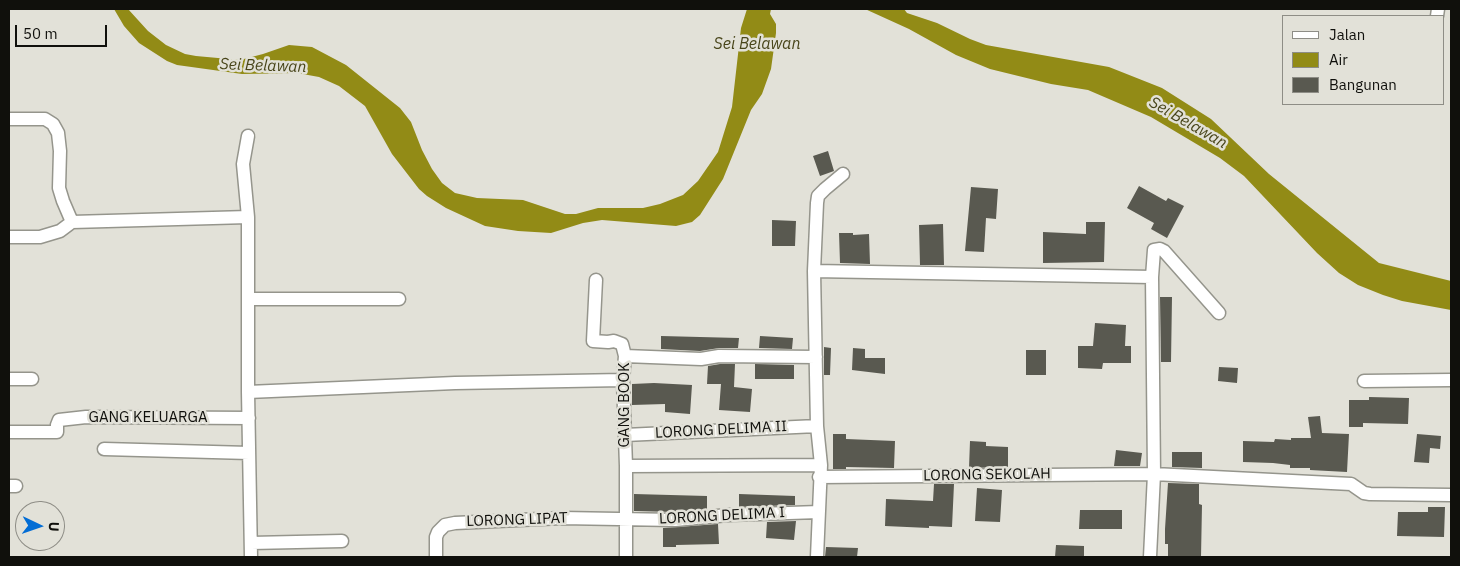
<!DOCTYPE html>
<html>
<head>
<meta charset="utf-8">
<style>
  body { margin:0 }
  #map { position:relative; width:1460px; height:566px; overflow:hidden; background:#e2e1d8; font-family:"IBM Plex Sans",sans-serif }
  canvas { display:block }
  .frame { position:absolute; inset:0; border:10px solid #10100c; pointer-events:none }
  .legend { position:absolute; left:1282px; top:15px; width:162px; height:90px; box-sizing:border-box; background:#e2e1d8; border:1px solid #8e8d86; margin:0; padding:6px 9px; list-style:none; font-size:15px; color:#10100c }
  .legend li { display:flex; align-items:center; gap:10px; height:25px }
  .legend b { width:25px; border:1px solid #8e8d86 }
  .north { position:absolute; left:15px; top:501px; width:50px; height:50px; box-sizing:border-box; background:#e2e1d8; border:1px solid #8e8d86; border-radius:50%; rotate:93deg; font-size:14px; font-weight:700; line-height:20px; text-align:center; color:#10100c }
  .north::after { content:''; display:block; margin:auto; width:18px; height:22px; background:#036dd5; clip-path:polygon(50% 0,100% 100%,50% 72%,0 100%) }
  .scale { position:absolute; left:15px; top:25px; width:92px; height:22px; box-sizing:border-box; border:2px solid #10100c; border-top:0; padding-left:6px; font-size:15px; line-height:18px; white-space:nowrap; color:#10100c; -webkit-text-stroke:4px #e2e1d8; paint-order:stroke }
</style>
</head>
<body>
<div id="map">
<canvas width="1460" height="566"></canvas>
<div class="frame"></div>
<ul class="legend">
<li><b style="height:6px;background:#fff"></b>Jalan</li>
<li><b style="height:14px;background:#928b16"></b>Air</li>
<li><b style="height:14px;background:#595950"></b>Bangunan</li>
</ul>
<div class="north">U</div>
<div class="scale">50 m</div>
</div>
<script>
const c = document.querySelector('canvas').getContext('2d');
c.lineJoin = 'round';
function fillPath(path, color) {
  c.fillStyle = color;
  c.fill(path, 'evenodd');
}
function poly(rows) {
  const path = new Path2D();
  for (const r of rows) {
    path.moveTo(r[0], r[1]);
    for (let i = 2; i < r.length; i += 2) path.lineTo(r[i], r[i + 1]);
  }
  return path;
}
function trace(path, color, width, dash) {
  c.strokeStyle = color;
  c.lineWidth = width;
  c.lineCap = dash ? 'butt' : 'round';
  c.setLineDash(dash || []);
  c.stroke(path);
}
function drawText(font, color, halo, rows, align = 'center') {
  c.font = font + ' "IBM Plex Sans",sans-serif';
  c.lineWidth = 5;
  c.setLineDash([]);
  c.textBaseline = 'middle';
  c.strokeStyle = halo;
  c.fillStyle = color;
  for (const [text, x, y, turn = 0] of rows) {
    c.save();
    c.translate(x, y);
    c.rotate((+turn || 0) * Math.PI / 180);
    c.textAlign = isNaN(turn) ? turn : align;
    if (halo) c.strokeText(text, 0, 0);
    c.fillText(text, 0, 0);
    c.restore();
  }
}
const water = poly([
  [114,9,128,9,148,31,166,45,185,54,196,56,240,60,263,54,289,45,312,47,346,65,400,108,411,122,422,150,432,169,442,183,455,193,477,198,523,200,565,214,576,214,598,208,643,208,660,204,683,195,698,181,718,152,732,107,741,28,747,9,771,9,770,14,776,24,776,33,771,69,762,94,751,110,723,179,700,215,692,222,676,226,602,220,583,223,551,233,518,231,485,226,446,208,427,196,419,189,392,154,365,106,339,86,319,77,297,73,242,74,177,65,167,61,139,43,124,26],
  [865,9,904,9,907,13,937,23,970,39,986,45,1109,67,1162,88,1211,119,1269,174,1379,263,1451,281,1451,310,1402,301,1383,295,1358,285,1339,273,1317,253,1244,176,1220,158,1151,117,1088,90,1051,84,990,69,956,55,909,29]
]);
const building = poly([
  [828,151,834,171,820,176,813,156],
  [1139,186,1166,201,1168,198,1184,206,1167,238,1151,229,1154,223,1127,208],
  [971,187,998,189,996,219,986,218,984,252,965,251],
  [772,220,796,221,795,246,772,246],
  [1086,222,1105,222,1104,262,1043,263,1043,232,1086,234],
  [943,224,944,265,920,265,919,225],
  [839,233,853,233,853,235,869,234,870,264,840,263],
  [1160,297,1172,297,1171,362,1161,362],
  [1095,323,1126,325,1125,346,1131,346,1131,363,1103,363,1102,369,1078,368,1078,346,1093,346],
  [661,336,739,338,738,348,719,348,700,351,661,349],
  [760,336,793,338,792,349,759,348],
  [824,347,831,348,830,375,824,375],
  [853,348,865,349,865,358,885,358,885,374,852,370],
  [1026,350,1046,350,1046,375,1026,375],
  [720,364,735,364,734,387,752,389,750,412,719,410,721,384,707,384,708,366],
  [755,364,794,365,794,379,755,379],
  [1219,367,1238,368,1237,383,1218,381],
  [654,383,692,385,690,414,665,412,665,404,632,405,632,384],
  [1369,397,1409,398,1408,424,1363,423,1363,427,1349,427,1349,400,1369,400],
  [1320,416,1322,433,1349,434,1347,472,1310,470,1310,468,1290,468,1290,465,1273,463,1243,462,1243,441,1274,442,1275,439,1291,440,1291,438,1311,438,1308,417],
  [833,434,846,434,846,439,895,441,894,468,846,467,846,469,833,469],
  [1417,434,1441,436,1440,449,1430,448,1429,463,1414,462],
  [970,441,986,442,986,446,1008,447,1008,467,969,468],
  [1116,450,1142,453,1140,466,1114,466],
  [1172,452,1202,452,1202,468,1172,467],
  [1168,483,1199,484,1199,504,1202,505,1201,557,1168,557,1168,544,1165,544,1165,529],
  [934,484,954,484,952,527,929,526,929,528,885,526,886,499,933,501],
  [977,488,1002,490,1000,522,975,521],
  [634,494,707,496,707,509,675,512,634,511],
  [739,494,795,496,795,505,739,507],
  [1428,507,1445,507,1444,537,1397,536,1398,512,1428,512],
  [1080,510,1122,510,1122,529,1079,529],
  [796,521,794,540,766,538,767,522],
  [718,524,719,544,676,545,676,547,663,547,663,528],
  [1056,545,1084,546,1084,557,1055,557],
  [826,547,858,548,857,557,825,557]
]);
const street = poly([
  [1437,16,1438,9],
  [9,119,45,119,53,124,58,133,60,151,59,188,63,201,72,222],
  [248,217,243,164,248,136],
  [9,237,40,237,60,231,72,222,248,217,248,392,251,557],
  [814,271,1152,277],
  [596,280,593,341,608,342,614,341,622,344,625,356,623,380,626,466,626,557],
  [248,299,399,299],
  [625,356,701,359,719,356,816,357],
  [9,379,32,379],
  [1364,381,1451,380],
  [248,392,455,383,623,380],
  [9,432,57,432,57,425,59,420,86,417,249,418],
  [625,435,817,426],
  [104,449,249,453],
  [821,465,817,426,814,271,817,203,818,196,825,189,843,174],
  [626,466,821,465,817,557],
  [819,477,1154,474,1152,277,1154,250,1160,249,1164,251,1219,313],
  [9,486,16,486],
  [251,543,342,541],
  [436,557,436,537,438,532,445,525,455,523,562,518,675,520,728,515,819,512],
  [1150,557,1154,474,1351,484,1364,493,1370,494,1451,495]
]);
const streetNames = [
  ["GANG BOOK",625,405,-90],
  ["GANG KELUARGA",148,418],
  ["LORONG DELIMA II",721,430,-3],
  ["LORONG SEKOLAH",987,475,-1],
  ["LORONG DELIMA I",722,516,-3],
  ["LORONG LIPAT",517,520,-2]
];
const waterNames = [
  ["Sei Belawan",757,44],
  ["Sei Belawan",263,66,2],
  ["Sei Belawan",1188,123,30]
];
fillPath(water, '#928b16');
fillPath(building, '#595950');
trace(street, '#95958c', 15);
trace(street, '#fff', 12);
drawText('15px', '#10100c', '#e2e1d8', streetNames);
drawText('italic 16px', '#48451a', '#e2e1d8', waterNames);
</script>
</body>
</html>
